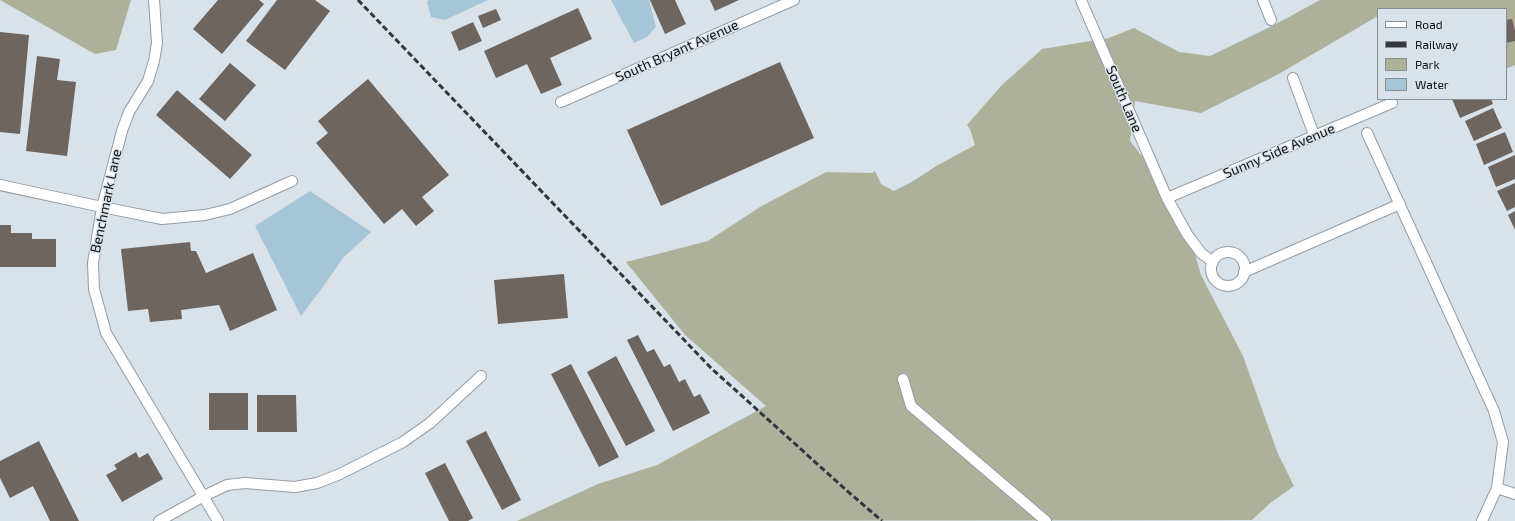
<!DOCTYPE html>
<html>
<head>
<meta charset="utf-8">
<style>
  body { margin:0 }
  #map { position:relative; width:1515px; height:521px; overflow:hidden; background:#d9e1e9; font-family:"Exo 2",sans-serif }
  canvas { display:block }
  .legend { position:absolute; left:1377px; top:8px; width:130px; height:92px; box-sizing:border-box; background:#d9e1e9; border:1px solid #898e94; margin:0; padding:5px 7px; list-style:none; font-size:12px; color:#101215 }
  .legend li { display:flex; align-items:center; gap:8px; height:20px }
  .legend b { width:20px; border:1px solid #898e94 }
</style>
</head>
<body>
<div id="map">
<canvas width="1515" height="521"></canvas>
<ul class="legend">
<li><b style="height:5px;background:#fff"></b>Road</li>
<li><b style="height:5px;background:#33363a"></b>Railway</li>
<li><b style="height:11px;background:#adb199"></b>Park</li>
<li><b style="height:11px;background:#a6c5d7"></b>Water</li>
</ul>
</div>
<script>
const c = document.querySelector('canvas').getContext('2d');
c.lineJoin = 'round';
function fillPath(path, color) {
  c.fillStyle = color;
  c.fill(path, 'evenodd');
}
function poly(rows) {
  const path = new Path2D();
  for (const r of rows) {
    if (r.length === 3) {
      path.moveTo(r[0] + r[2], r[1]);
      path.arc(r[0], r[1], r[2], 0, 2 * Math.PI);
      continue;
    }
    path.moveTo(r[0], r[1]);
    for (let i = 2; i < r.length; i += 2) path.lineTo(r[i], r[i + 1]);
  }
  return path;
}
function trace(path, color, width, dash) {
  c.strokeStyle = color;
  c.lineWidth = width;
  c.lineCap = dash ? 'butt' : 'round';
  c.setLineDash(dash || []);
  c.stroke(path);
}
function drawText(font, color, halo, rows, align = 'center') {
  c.font = font + ' "Exo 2",sans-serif';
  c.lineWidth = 3;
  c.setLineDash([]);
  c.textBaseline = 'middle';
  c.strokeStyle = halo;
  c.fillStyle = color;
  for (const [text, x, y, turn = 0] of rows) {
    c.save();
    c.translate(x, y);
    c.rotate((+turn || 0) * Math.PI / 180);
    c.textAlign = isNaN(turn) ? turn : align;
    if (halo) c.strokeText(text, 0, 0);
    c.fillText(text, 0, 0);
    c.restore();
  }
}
const green = poly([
  [0,0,131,0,116,50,95,54],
  [1320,0,1515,0,1515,65,1506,69,1506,9,1378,9,1378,16,1330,44,1277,75,1201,113,1135,101,1130,141,1169,191,1184,217,1201,275,1243,356,1278,454,1294,486,1269,504,1252,520,517,521,598,484,657,465,766,406,685,335,626,262,708,241,760,207,826,172,872,173,875,171,881,184,894,191,915,180,938,165,975,145,970,129,967,125,1001,86,1042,49,1109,38,1134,28,1179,52,1210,56,1276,24]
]);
const water = poly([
  [429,0,488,0,445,20,431,17,427,2],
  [611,0,649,0,656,27,647,37,634,43],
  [310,191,371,232,343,258,322,288,301,316,255,226]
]);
const building = poly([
  [218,0,259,0,264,4,222,54,193,29],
  [277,0,315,0,330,11,285,70,246,41],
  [650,0,675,0,686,24,665,34],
  [710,0,739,0,715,11],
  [578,8,592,39,550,58,562,85,541,94,527,64,496,78,484,51],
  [496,9,501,20,483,28,478,16],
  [1512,19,1515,31,1515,41,1506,43,1506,20],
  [473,22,482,41,459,51,451,32],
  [0,32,29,35,20,134,0,132],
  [37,56,60,59,57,80,76,82,67,156,26,151],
  [780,62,814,138,661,206,627,130],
  [230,63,256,85,225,121,199,99],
  [368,79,449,175,422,197,434,211,416,226,402,209,384,224,316,143,328,133,318,121],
  [177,90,252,155,230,179,156,115],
  [1452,99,1491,99,1493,104,1460,118],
  [1493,108,1502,128,1474,141,1465,121],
  [1505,132,1513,152,1484,165,1476,144],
  [1515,155,1515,179,1496,187,1488,167],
  [1515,183,1515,207,1507,211,1497,191],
  [1515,211,1515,230,1508,215],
  [0,225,11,225,11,233,32,233,32,239,56,239,56,267,0,267],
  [190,242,191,251,196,251,206,273,253,253,277,310,230,331,219,305,181,310,182,319,150,322,148,309,128,311,121,249],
  [564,274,568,318,498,324,494,280],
  [638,335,647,352,654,349,664,367,670,364,679,382,685,379,694,397,700,394,710,413,673,431,627,340],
  [616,356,655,431,626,446,587,372],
  [571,364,619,457,599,467,551,374],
  [209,393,248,393,248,430,209,430],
  [257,395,296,395,297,432,257,432],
  [486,431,521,500,502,510,466,441],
  [39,441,79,521,50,521,33,486,10,498,0,478,0,461],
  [136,452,139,458,148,453,163,479,122,502,106,475,117,469,114,465],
  [445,463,473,518,468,521,449,521,425,473]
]);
const minor = poly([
  [154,0,157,43,154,61,148,81,129,112,122,131,102,207,93,263,94,289,106,333,218,521],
  [1081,0,1167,198,1187,234,1201,253,1213,262],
  [1263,0,1271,20],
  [1293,78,1314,135],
  [561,102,794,0],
  [1367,133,1494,411,1503,442,1497,488],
  [0,185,102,207,162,219,205,215,230,209,292,181],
  [1167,198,1392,103],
  [1228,269,17],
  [1244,272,1400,204],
  [903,379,911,406,1046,521],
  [159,521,204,496,227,485,245,483,295,487,317,483,340,474,403,442,430,423,481,376],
  [1482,521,1497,488,1515,494]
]);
const rail = poly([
  [358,0,711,368,845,489,882,521]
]);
const streetNames = [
  ["South Bryant Avenue",677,51,-24],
  ["South Lane",1124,99,67],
  ["Sunny Side Avenue",1279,151,-23],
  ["Benchmark Lane",106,201,-78]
];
fillPath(green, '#adb199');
fillPath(water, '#a6c5d7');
fillPath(building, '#6d655f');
trace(minor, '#959ca3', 12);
trace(minor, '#fff', 10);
trace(rail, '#33363a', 3, [6, 3]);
drawText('14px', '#101215', '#d9e1e9', streetNames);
</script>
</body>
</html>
